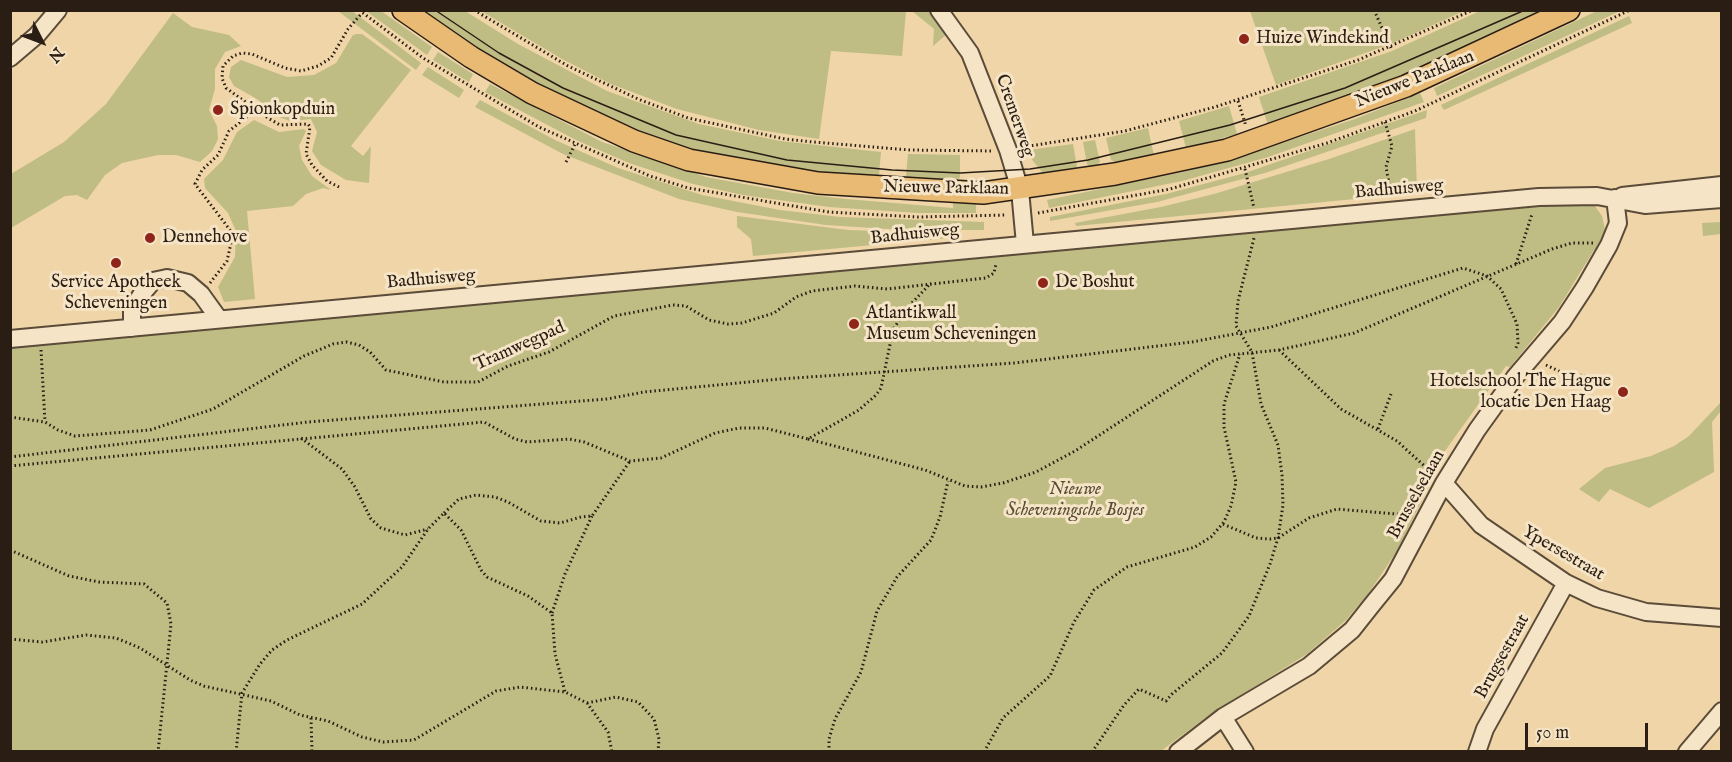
<!DOCTYPE html>
<html>
<head>
<meta charset="utf-8">
<style>
  body { margin:0 }
  #map { position:relative; width:1732px; height:762px; overflow:hidden; background:#efd5a8; font-family:"IM FELL English",serif }
  canvas { display:block }
  .frame { position:absolute; inset:0; border:12px solid #2a1d14; pointer-events:none }
  .north { position:absolute; left:12px; top:12px; width:60px; height:60px; -webkit-text-stroke:4px #f5e4c6; paint-order:stroke; rotate:132deg; font-size:16px; font-weight:700; line-height:24px; text-align:center; color:#2a1d14 }
  .north::after { content:''; display:block; margin:auto; width:21px; height:27px; background:#2a1d14; clip-path:polygon(50% 0,100% 100%,50% 72%,0 100%) }
  .scale { position:absolute; left:1525px; top:723px; width:123px; height:27px; box-sizing:border-box; border:3px solid #2a1d14; border-top:0; padding-left:8px; font-size:18px; line-height:21px; white-space:nowrap; color:#2a1d14; -webkit-text-stroke:4px #f5e4c6; paint-order:stroke }
</style>
</head>
<body>
<div id="map">
<canvas width="1732" height="762"></canvas>
<div class="frame"></div>
<div class="north">N</div>
<div class="scale">50 m</div>
</div>
<script>
const c = document.querySelector('canvas').getContext('2d');
c.lineJoin = 'round';
function fillPath(path, color) {
  c.fillStyle = color;
  c.fill(path, 'evenodd');
}
function poly(rows) {
  const path = new Path2D();
  for (const r of rows) {
    path.moveTo(r[0], r[1]);
    for (let i = 2; i < r.length; i += 2) path.lineTo(r[i], r[i + 1]);
  }
  return path;
}
function trace(path, color, width, dash) {
  c.strokeStyle = color;
  c.lineWidth = width;
  c.lineCap = dash ? 'butt' : 'round';
  c.setLineDash(dash || []);
  c.stroke(path);
}
function drawText(font, color, halo, rows, align = 'center') {
  c.font = font + ' "IM FELL English",serif';
  c.lineWidth = 6;
  c.setLineDash([]);
  c.textBaseline = 'middle';
  c.strokeStyle = halo;
  c.fillStyle = color;
  for (const [text, x, y, turn = 0] of rows) {
    c.save();
    c.translate(x, y);
    c.rotate((+turn || 0) * Math.PI / 180);
    c.textAlign = isNaN(turn) ? turn : align;
    if (halo) c.strokeText(text, 0, 0);
    c.fillText(text, 0, 0);
    c.restore();
  }
}
const green = poly([
  [338,11,352,11,421,63,416,70],
  [366,11,381,11,432,47,427,55],
  [419,11,465,11,518,44,607,91,699,124,780,141,881,152,879,174,873,179,840,176,697,152,643,135,592,114,506,68],
  [481,11,930,11,948,33,933,46,934,29,912,11,906,11,902,56,831,51,819,139,759,130,677,109,611,84,562,59],
  [1250,11,1250,10,1464,11,1393,43,1276,85],
  [1480,11,1547,11,1404,76,1268,125,1259,97,1392,51],
  [1597,11,1620,11,1437,96,1434,88],
  [173,13,192,27,229,35,241,46,225,52,215,69,215,89,209,110,217,126,218,139,212,151,200,162,176,155,158,155,122,163,105,175,87,200,77,195,65,196,11,228,11,174,64,142,106,104],
  [1629,16,1632,23,1444,110,1441,105],
  [357,34,362,34,411,70,351,146,363,156,371,146,369,183,346,180,321,165,312,151,317,132,311,119,290,121,279,117,257,99,234,86,229,77,231,67,241,60,287,77,314,75,336,63,353,35],
  [438,52,473,74,469,82,433,60],
  [428,67,464,90,459,98,422,75],
  [490,84,602,142,706,177,793,193,846,199,953,208,953,203,976,204,976,213,918,213,829,207,743,195,693,184,629,163,576,140,485,92],
  [1420,93,1424,102,1268,157,1182,181,1049,208,1047,200,1183,172,1269,147,1355,119],
  [480,100,555,140,618,168,702,195,780,210,840,217,984,222,984,230,904,230,826,225,737,212,679,199,563,154,475,107],
  [1229,106,1237,134,1186,148,1179,121],
  [1427,110,1426,118,1265,173,1157,202,1050,221,1050,217,1166,194,1245,173],
  [254,120,279,132,304,129,306,131,299,146,302,160,312,176,331,190,323,188,306,194,293,206,247,211,255,299,224,302,218,287,235,257,236,231,228,213,205,188,204,179,223,160,237,132],
  [1148,128,1154,156,1118,164,1111,160,1106,138],
  [1415,129,1417,193,1076,226,1075,223,1161,207,1214,194,1329,159],
  [1095,140,1100,162,1093,169,1087,164,1083,142],
  [1073,144,1077,167,1073,173,1043,177,1042,172,1029,156,1029,150],
  [908,154,960,155,960,177,956,182,910,181,906,176],
  [1577,203,1595,206,1602,216,1606,234,1599,252,1594,250,1559,307,1510,367,1506,366,1452,441,1434,467,1437,470,1397,551,1368,594,1345,621,1307,654,1209,715,1161,751,11,752,11,346,1413,215,1413,218],
  [737,216,848,230,960,234,960,237,753,256,751,239,737,227],
  [1721,222,1721,234,1703,236,1702,223],
  [1721,402,1721,411,1712,422,1714,472,1649,508,1610,489,1599,502,1579,489,1605,468,1651,456,1674,446,1689,436]
]);
const path = poly([
  [359,10,423,58,539,127,650,176,688,188,829,212,918,217,1007,215],
  [474,10,568,66,638,99,688,118,785,139,813,142,910,150,993,151],
  [1374,10,1391,48],
  [1238,101,1246,126],
  [1385,122,1392,146,1386,167,1391,195],
  [1023,147,1125,131,1215,107,1358,60,1473,10],
  [566,162,575,144],
  [1245,169,1254,208],
  [339,187,327,181,312,165,306,154,310,127,308,124,280,125,268,118,226,88,222,78,223,66,233,56,242,53,252,54,285,68,301,71,318,66,331,58,348,29,362,13],
  [1038,213,1170,189,1327,143,1415,111,1630,10],
  [1516,264,1532,214],
  [210,283,227,261,231,243,230,230,195,184,202,170,218,155,229,131,256,110],
  [41,350,45,422],
  [1279,350,1341,409,1397,441,1431,472],
  [1546,365,1563,373,1585,376],
  [10,417,45,422,58,430,75,436,150,430,213,409,304,356,333,344,346,342,359,345,370,352,386,370,444,382,478,382,508,366,549,352,614,316,673,305,686,306,709,320,728,324,742,323,774,313,796,297,812,291,855,286,887,289,986,278,994,273,996,264],
  [1378,429,1391,394],
  [301,438,342,469,355,487,371,519,381,528,405,535,428,529],
  [808,439,925,470,965,486,981,487,1003,483,1036,472,1075,451,1213,361,1229,355,1279,350,1354,333,1552,249,1572,243,1593,243],
  [10,457,308,422,607,399,644,392,780,379,1014,363,1192,342,1271,327,1463,268,1487,276,1501,289,1517,324,1518,343,1515,350],
  [10,466,484,422,515,439,527,442,569,439,584,442,630,461,661,458,715,433,739,428,765,428,808,439,859,410,876,395,881,388,893,330,906,309,931,283],
  [444,513,459,499,476,495,495,497,508,502,541,521,560,523,581,517,592,516,630,461],
  [1223,524,1256,538,1270,539,1278,538,1309,518,1337,509,1408,515],
  [10,550,69,576,99,582,144,584,167,603,171,624,158,752],
  [552,613,565,574,592,516],
  [10,639,42,642,86,635,116,638,140,648,190,680,204,686,271,701,300,715,328,721,362,737,383,742,414,740,496,691,520,687,565,692,587,703,608,732,612,752],
  [587,703,616,697,638,702,654,719,659,739,658,752],
  [311,718,312,752],
  [236,752,242,693,260,664,272,650,287,640,362,604,402,567,428,529,444,513,461,530,481,570,487,577,528,596,552,613,555,654,565,692],
  [829,752,829,739,835,719,861,672,877,611,897,577,931,540,940,517,948,481],
  [984,752,1003,718,1050,676,1074,622,1094,590,1127,567,1195,547,1211,537,1224,522,1231,506,1236,482,1224,427,1224,404,1240,354],
  [1092,752,1124,705,1139,689,1166,701,1172,694,1222,653,1249,616,1270,564,1278,538,1283,505,1282,475,1278,445,1261,404,1252,352,1236,326,1238,301,1254,238]
]);
const minor = poly([
  [939,10,970,53,1008,150,1020,190,1025,244],
  [10,58,37,35,58,10],
  [1622,196,1722,185],
  [132,328,132,310,141,295,153,281,167,278,188,283,201,294,219,319],
  [10,339,1539,197,1597,196,1645,205,1722,199],
  [1444,483,1481,525,1566,583,1597,598,1646,612,1722,618],
  [1223,717,1245,752],
  [1178,752,1223,717,1309,666,1352,630,1371,606,1393,579,1444,483,1477,430,1515,377,1562,322,1585,287,1609,245,1618,223,1615,198],
  [1477,752,1485,729,1566,583],
  [1687,752,1722,711]
]);
const major = poly([
  [403,10,471,57,532,93,634,141,689,160,818,183,983,193,1115,174,1227,150,1406,86,1569,10]
]);
const tram = poly([
  [435,10,499,53,563,88,676,135,787,160,892,170,960,173,1030,169,1088,160,1230,125,1345,88,1525,10]
]);
const markers = [
  [1244,39,6,"#8f2418"],
  [218,110,6,"#8f2418"],
  [150,238,6,"#8f2418"],
  [116,263,6,"#8f2418"],
  [1043,283,6,"#8f2418"],
  [854,324,6,"#8f2418"],
  [1623,392,6,"#8f2418"]
];
const poiNames = [
  ["Huize Windekind",1256,39],
  ["Spionkopduin",230,110],
  ["Dennehove",162,238],
  ["Service Apotheek",116,283,"center"],
  ["Scheveningen",116,304,"center"],
  ["De Boshut",1055,283],
  ["Atlantikwall",866,314],
  ["Museum Scheveningen",866,335],
  ["Hotelschool The Hague",1611,382,"right"],
  ["locatie Den Haag",1611,403,"right"]
];
const streetNames = [
  ["Nieuwe Parklaan",1415,80,-22],
  ["Cremerweg",1014,116,71],
  ["Nieuwe Parklaan",946,189,1],
  ["Badhuisweg",1399,190,-5],
  ["Badhuisweg",915,235,-6],
  ["Badhuisweg",431,280,-5],
  ["Tramwegpad",520,347,-24],
  ["Brusselselaan",1417,495,-61],
  ["Ypersestraat",1563,554,30],
  ["Brugsestraat",1503,657,-61]
];
const parkNames = [
  ["Nieuwe",1075,490],
  ["Scheveningsche Bosjes",1075,511]
];
fillPath(green, '#bfbc84');
trace(minor, '#5b4b39', 20);
trace(major, '#2a1d14', 24);
trace(path, '#2a1d14', 3, [1.5, 3]);
trace(minor, '#f5e4c6', 16);
trace(major, '#e8ba74', 21);
trace(tram, '#2a1d14', 1.5);
for (const [x, y, r, color] of markers) {
  const dot = new Path2D();
  dot.arc(x, y, r, 0, 2 * Math.PI);
  c.fillStyle = color;
  c.fill(dot);
  trace(dot, '#f5e4c6', 2);
}
drawText('18px', '#2a1d14', '#f5e4c6', poiNames, 'left');
drawText('18px', '#2a1d14', '#f5e4c6', streetNames);
drawText('italic 18px', '#574d36', '#f5e4c6', parkNames);
</script>
</body>
</html>
